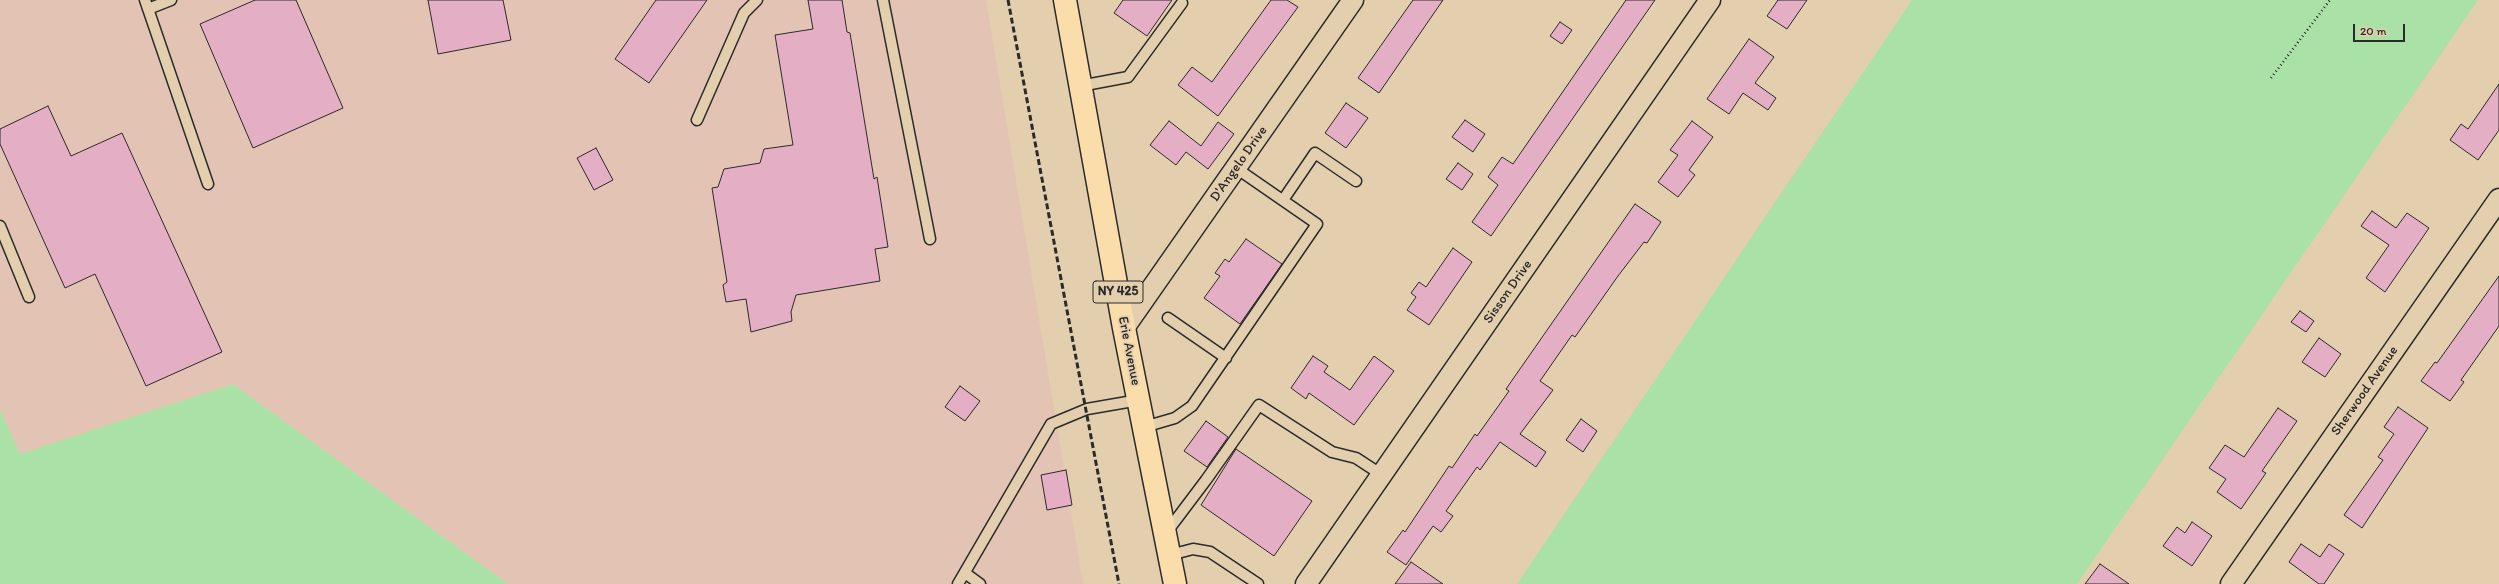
<!DOCTYPE html>
<html>
<head>
<meta charset="utf-8">
<style>
  body { margin:0 }
  #map { position:relative; width:2499px; height:584px; overflow:hidden; background:#e3cead; font-family:Itim,sans-serif }
  canvas { display:block }
  .scale { position:absolute; left:2353px; top:24px; width:52px; height:18px; box-sizing:border-box; border:2px solid #2b2b2b; border-top:0; padding-left:5px; font-size:12px; line-height:14px; white-space:nowrap; color:#2b2b2b; -webkit-text-stroke:3px #e3cead; paint-order:stroke }
</style>
</head>
<body>
<div id="map">
<canvas width="2499" height="584"></canvas>
<div class="scale">20 m</div>
</div>
<script>
const c = document.querySelector('canvas').getContext('2d');
c.lineJoin = 'round';
function fillPath(path, color) {
  c.fillStyle = color;
  c.fill(path, 'evenodd');
}
function poly(rows) {
  const path = new Path2D();
  for (const r of rows) {
    path.moveTo(r[0], r[1]);
    for (let i = 2; i < r.length; i += 2) path.lineTo(r[i], r[i + 1]);
  }
  return path;
}
function trace(path, color, width, dash) {
  c.strokeStyle = color;
  c.lineWidth = width;
  c.lineCap = dash ? 'butt' : 'round';
  c.setLineDash(dash || []);
  c.stroke(path);
}
function drawText(font, color, halo, rows, align = 'center') {
  c.font = font + ' Itim,sans-serif';
  c.lineWidth = 3.5;
  c.setLineDash([]);
  c.textBaseline = 'middle';
  c.strokeStyle = halo;
  c.fillStyle = color;
  for (const [text, x, y, turn = 0] of rows) {
    c.save();
    c.translate(x, y);
    c.rotate((+turn || 0) * Math.PI / 180);
    c.textAlign = isNaN(turn) ? turn : align;
    if (halo) c.strokeText(text, 0, 0);
    c.fillText(text, 0, 0);
    c.restore();
  }
}
const built = poly([
  [0,0,986,0,1083,584,508,584,233,384,20,455,0,409]
]);
const green = poly([
  [1912,0,2478,0,2077,584,1517,584],
  [233,384,508,584,0,584,0,409,20,454]
]);
const building = poly([
  [255,0,296,0,343,108,253,148,200,24,255,0],
  [428,0,503,0,511,40,438,54,428,0],
  [656,0,707,0,649,83,615,59,656,0],
  [808,0,842,0,847,32,850,33,874,179,877,177,888,247,875,249,880,281,796,295,791,312,792,321,751,332,746,299,726,302,723,285,727,282,712,188,718,187,724,169,760,163,764,149,793,145,775,35,813,29,808,0],
  [1123,0,1172,0,1147,36,1114,13,1123,0],
  [1271,0,1287,0,1298,7,1218,116,1178,85,1192,67,1212,82,1271,0],
  [1413,0,1443,0,1379,93,1358,78,1413,0],
  [1626,0,1655,0,1491,236,1472,222,1498,185,1488,177,1502,157,1513,164,1626,0],
  [1778,0,1807,0,1787,29,1767,16,1778,0],
  [1560,22,1572,30,1562,44,1550,36,1560,22],
  [1749,39,1774,57,1755,83,1776,98,1768,110,1743,93,1729,114,1707,99,1749,39],
  [2499,84,2499,130,2478,160,2450,140,2461,124,2468,129,2499,84],
  [1346,103,1368,118,1346,148,1325,133,1346,103],
  [48,106,71,156,122,133,222,352,146,386,95,274,65,288,0,144,0,129,48,106],
  [1465,120,1485,134,1473,152,1452,137,1465,120],
  [1169,121,1201,146,1218,122,1234,134,1208,169,1186,152,1176,165,1150,145,1169,121],
  [1692,121,1713,137,1689,170,1695,175,1678,197,1658,182,1678,155,1670,150,1692,121],
  [596,148,613,180,594,190,577,158,596,148],
  [1458,163,1473,174,1462,190,1446,179,1458,163],
  [1635,204,1661,222,1647,243,1644,242,1618,276,1575,337,1572,335,1540,381,1553,390,1520,434,1546,452,1536,467,1500,442,1480,470,1477,467,1446,511,1453,516,1441,532,1433,526,1406,565,1387,552,1403,530,1405,532,1449,466,1452,468,1475,434,1477,436,1509,391,1506,389,1635,204],
  [2372,211,2396,228,2407,213,2429,228,2385,292,2366,278,2389,245,2361,226,2372,211],
  [1246,239,1282,264,1240,324,1204,298,1220,276,1215,273,1225,259,1229,262,1246,239],
  [1453,248,1472,262,1429,325,1407,310,1416,297,1411,293,1419,282,1426,287,1453,248],
  [2499,276,2499,326,2461,380,2464,382,2450,401,2421,381,2435,362,2437,363,2499,276],
  [2300,311,2314,321,2306,332,2291,322,2300,311],
  [2319,338,2341,354,2325,377,2302,362,2319,338],
  [1313,356,1328,366,1324,372,1350,390,1374,356,1394,371,1354,425,1309,393,1306,399,1291,388,1313,356],
  [960,386,980,401,965,421,945,407,960,386],
  [2398,407,2428,428,2362,528,2344,515,2383,460,2378,457,2394,434,2384,427,2398,407],
  [2278,408,2297,421,2262,471,2266,473,2241,509,2217,492,2226,479,2209,468,2225,445,2244,457,2278,408],
  [1581,419,1597,431,1583,452,1566,440,1581,419],
  [1206,421,1228,437,1207,467,1184,451,1206,421],
  [1236,449,1312,501,1274,556,1201,505,1236,449],
  [1066,470,1072,505,1047,510,1041,475,1066,470],
  [2192,522,2212,536,2192,566,2163,546,2177,527,2185,533,2192,522],
  [2301,544,2320,557,2329,544,2344,554,2324,584,2319,584,2289,562,2301,544],
  [1411,562,1443,584,1395,584,1411,562],
  [2100,564,2129,584,2085,584,2100,564]
]);
const path = poly([
  [2271,78,2330,0]
]);
const lane = poly([
  [145,0,208,184],
  [883,0,930,239],
  [148,9,171,0],
  [1080,86,1128,77,1182,3],
  [697,120,744,13,757,0],
  [1283,200,1315,153,1356,181],
  [0,226,29,297],
  [1168,318,1226,358],
  [1144,427,1175,418,1192,406,1317,224,1236,168],
  [1166,533,1206,480,1259,405,1332,452,1356,458,1382,475],
  [1170,555,1193,549,1210,552,1258,584],
  [965,573,980,584],
  [958,584,1051,424,1087,409,1139,400]
]);
const street = poly([
  [1124,328,1353,0],
  [1306,584,1710,0],
  [2231,584,2499,199]
]);
const primary = poly([
  [1065,0,1124,328,1175,584]
]);
const rail = poly([
  [1008,0,1119,584]
]);
const shields = [
  [1118,292,50]
];
const shieldNames = [
  ["NY 425",1118,292]
];
const streetNames = [
  ["D'Angelo Drive",1239,164,-55],
  ["Sisson Drive",1508,292,-55],
  ["Erie Avenue",1129,351,79],
  ["Sherwood Avenue",2365,391,-55]
];
fillPath(built, '#e3c4b4');
fillPath(green, '#a9e1a6');
fillPath(building, '#e4aec5');
trace(building, '#2b2b2b', 1);
trace(lane, '#2b2b2b', 13);
trace(street, '#2b2b2b', 23);
trace(primary, '#2b2b2b', 25);
trace(path, '#2b2b2b', 2.5, [1, 3]);
trace(lane, '#e3cead', 10);
trace(street, '#e3cead', 20);
trace(primary, '#faddab', 22);
trace(rail, '#2b2b2b', 3, [6, 3]);
for (const [x, y, w] of shields) {
  const box = new Path2D();
  box.roundRect(x - w / 2, y - 11, w, 22, 3);
  c.fillStyle = '#e3cead';
  c.fill(box);
  trace(box, '#2b2b2b', 1);
}
drawText('bold 13px', '#2b2b2b', null, shieldNames);
drawText('14px', '#2b2b2b', '#e3cead', streetNames);
</script>
</body>
</html>
